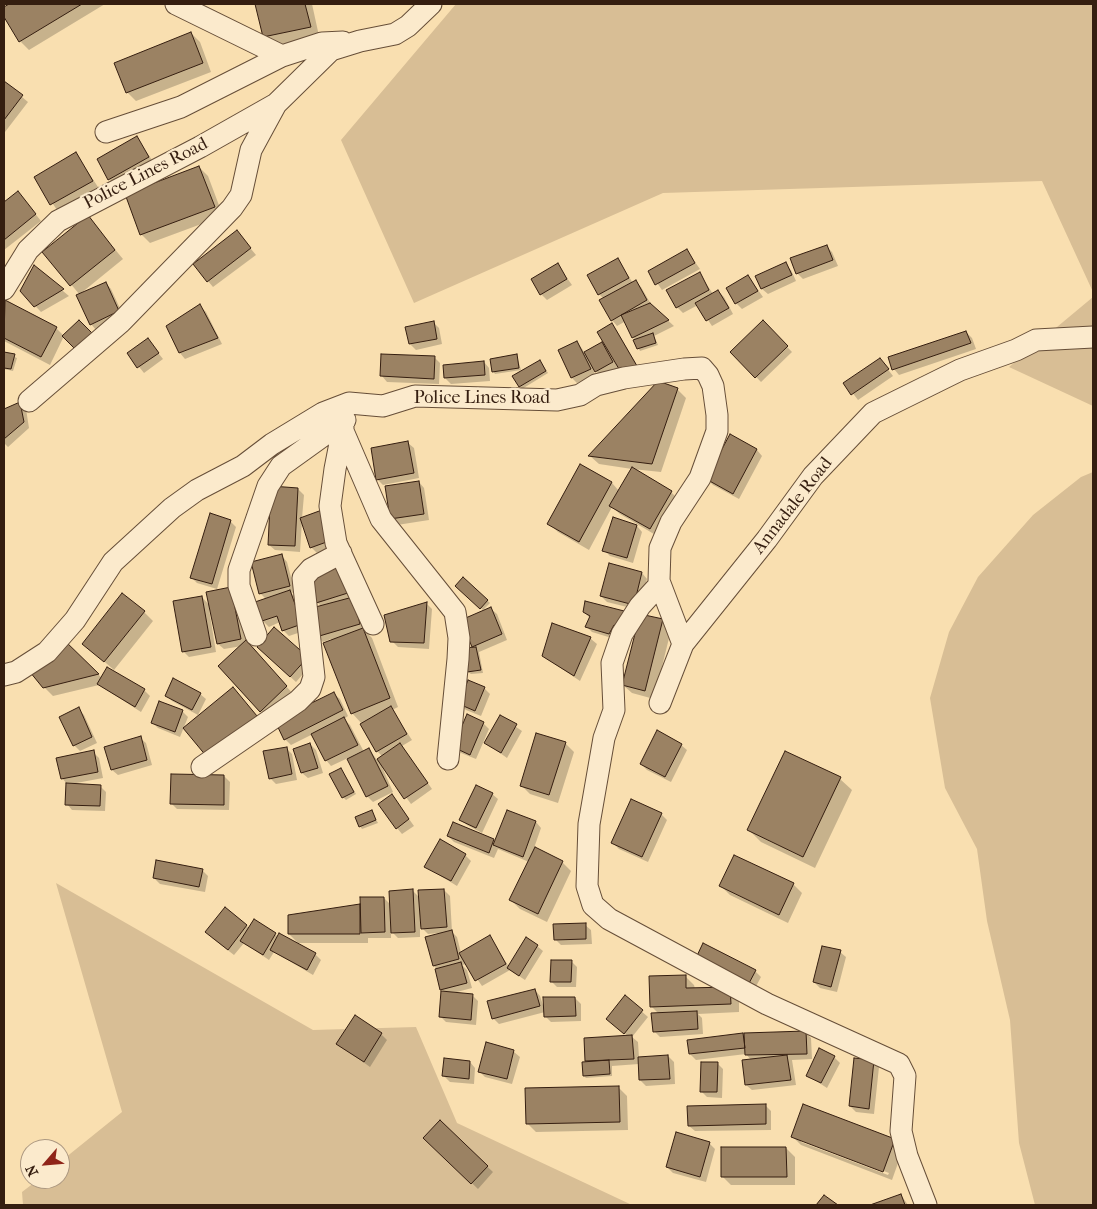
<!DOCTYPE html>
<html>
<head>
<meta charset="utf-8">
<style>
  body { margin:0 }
  #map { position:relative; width:1097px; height:1209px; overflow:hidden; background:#f9dfb0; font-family:"IM FELL French Canon",serif }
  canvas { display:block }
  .frame { position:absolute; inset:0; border:5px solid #351e10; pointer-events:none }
  .north { position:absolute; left:20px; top:1139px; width:50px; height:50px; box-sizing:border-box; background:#fbeacc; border:1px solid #ac9881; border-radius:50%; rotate:243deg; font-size:14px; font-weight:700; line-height:20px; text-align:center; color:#351e10 }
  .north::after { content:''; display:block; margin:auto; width:18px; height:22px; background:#8f2418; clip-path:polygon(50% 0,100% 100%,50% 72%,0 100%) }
</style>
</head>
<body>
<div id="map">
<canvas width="1097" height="1209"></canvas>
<div class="frame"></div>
<div class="north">N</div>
</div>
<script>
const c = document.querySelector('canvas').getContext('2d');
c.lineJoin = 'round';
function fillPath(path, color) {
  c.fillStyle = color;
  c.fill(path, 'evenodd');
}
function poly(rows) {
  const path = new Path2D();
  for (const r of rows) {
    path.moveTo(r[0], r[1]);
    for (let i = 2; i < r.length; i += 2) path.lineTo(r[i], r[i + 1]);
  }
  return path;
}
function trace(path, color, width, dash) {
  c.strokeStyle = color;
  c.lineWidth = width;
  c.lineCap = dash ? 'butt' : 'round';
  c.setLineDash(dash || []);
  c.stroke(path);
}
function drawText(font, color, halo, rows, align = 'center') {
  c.font = font + ' "IM FELL French Canon",serif';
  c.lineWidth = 4.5;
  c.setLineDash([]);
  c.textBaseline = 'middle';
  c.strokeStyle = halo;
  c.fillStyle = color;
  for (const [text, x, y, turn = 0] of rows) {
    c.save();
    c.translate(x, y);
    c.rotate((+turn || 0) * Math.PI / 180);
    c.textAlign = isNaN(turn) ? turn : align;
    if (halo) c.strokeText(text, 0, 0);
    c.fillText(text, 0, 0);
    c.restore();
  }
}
const green = poly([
  [456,4,1093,4,1093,292,1042,181,663,193,414,303,341,140],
  [1093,297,1093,406,1009,367],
  [1093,472,1093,1205,1035,1205,1019,1143,1010,1020,987,921,977,849,945,788,930,698,949,632,978,577,1033,515,1081,477],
  [56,883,313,1030,416,1027,457,1123,632,1205,23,1205,22,1192,39,1179,60,1179,60,1162,122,1112]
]);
const shadow = poly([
  [12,4,105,4,29,50,20,41,4,14,4,9],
  [257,4,312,4,319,36,273,46,264,37],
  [191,33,200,42,211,72,136,101,127,92],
  [4,82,28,102,5,132,4,132],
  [137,138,154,163,115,185,109,179],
  [76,154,98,187,57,210,35,177],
  [199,167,208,176,223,216,150,243,142,235,127,194],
  [18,192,41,221,4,250,4,204],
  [88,217,123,259,80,294,106,283,111,289,124,317,96,330,91,324,80,295,44,252],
  [237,232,256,255,213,287,208,281],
  [826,246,832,252,838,266,803,279,797,273],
  [687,251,700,269,662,290,649,271],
  [617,259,633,283,635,281,641,287,652,306,674,326,654,336,658,345,640,351,626,321,617,326,612,320,604,299,599,294],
  [557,264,572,285,547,300,541,294],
  [785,264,791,270,796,281,768,294,762,289,757,277],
  [34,267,69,296,41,312,21,291],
  [699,273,713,294,718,291,724,297,733,314,712,326,698,305,683,313,677,307],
  [748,276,763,297,742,309,736,303],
  [6,302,56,328,64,336,50,365,4,341,4,306],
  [200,306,206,312,222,344,185,359,180,353],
  [433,322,439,328,442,344,416,350,410,344],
  [763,322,792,352,761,382,732,352],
  [612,325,617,331,641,372,619,368,602,377,593,368,595,375,577,383,572,378,577,342,585,353,604,343],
  [966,332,972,338,976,349,899,375,894,369],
  [148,340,163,359,144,373,128,353],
  [4,353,17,358,13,371,4,369],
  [517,356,521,370,495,374,493,371],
  [434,357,440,363,439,384,387,382,382,376],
  [880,359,893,376,858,400,845,383],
  [484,362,489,368,490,381,451,384,445,378],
  [542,364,548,373,522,389,520,386],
  [677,389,686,398,661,472,632,469,671,492,680,501,659,537,620,514,612,507,589,550,558,532,549,523,581,466,612,483,619,491,632,469,599,464,590,456],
  [20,403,26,409,29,428,8,447,4,443,4,410],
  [731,436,757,450,762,456,739,499,713,485,707,479],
  [408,443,414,448,419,478,383,485,377,479],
  [419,482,424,488,429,520,397,525,392,519],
  [298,489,304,495,302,518,337,546,317,553,311,547,302,521,300,552,275,550,269,545],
  [230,521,236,527,217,589,197,583,191,577],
  [637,526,642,532,633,563,610,556,604,550],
  [282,556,287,562,295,592,291,593,295,597,307,630,289,636,283,630,280,622,269,627,263,621,257,603,266,599,260,593],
  [343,567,364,630,372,638,398,707,392,710,412,740,402,746,432,789,411,804,379,760,393,792,373,802,367,796,348,758,331,766,326,760,313,734,291,745,285,739,334,694,340,699,348,716,344,719,350,725,364,752,369,749,377,760,383,757,377,751,362,724,352,713,331,639,323,642,317,636,322,607,317,602],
  [642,573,647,579,639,610,607,602,601,596],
  [463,579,490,603,483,610,456,586],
  [236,594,246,642,295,696,269,720,261,711,242,646,224,649,218,644,211,609,209,609,216,652,189,657,183,651,202,597,210,606],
  [426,603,432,609,429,649,398,647,392,641],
  [491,609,497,614,507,640,479,652,483,673,471,674,468,672,475,648,473,646],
  [144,612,153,621,114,670,84,644],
  [584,612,627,613,615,639,592,632,586,626,590,618],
  [662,621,671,630,654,699,632,693,623,685],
  [552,624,591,639,597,644,580,681,543,656],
  [62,640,102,678,144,690,150,696,141,712,99,685,53,696,44,687],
  [264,653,312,664,296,682],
  [484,688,490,694,481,716,466,710,460,704],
  [200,694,206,699,198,715,172,701,166,695],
  [78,709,84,715,97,743,80,751,74,745],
  [182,711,188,717,180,737,158,728,153,723],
  [500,716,522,731,507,758,486,743],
  [483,723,489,729,476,759,461,753,455,747],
  [140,738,146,743,152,765,118,775,112,770],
  [565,743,574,752,558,803,530,794,521,785],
  [310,744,316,750,323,773,308,778,302,773],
  [681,745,687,750,671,782,647,770,641,764],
  [286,748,292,754,297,780,276,784,270,778],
  [93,752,99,758,103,778,71,784,100,786,106,792,105,811,72,810,67,804,67,784,62,778],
  [341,769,356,794,346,800,343,797],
  [224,776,230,782,229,810,177,809,171,803],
  [840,779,852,790,815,868,761,842,749,830],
  [492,794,498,799,482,833,467,825,461,820],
  [397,802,414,826,402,834,397,828],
  [372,812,378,823,362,829,360,826],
  [661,814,667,820,648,862,619,849,613,843],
  [536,822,541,828,534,848,562,862,571,871,547,922,520,909,511,900,529,862,498,849,494,858,454,842,448,836,453,824,496,842],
  [465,855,471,861,457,886,426,867],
  [202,870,208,876,205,892,160,884,154,878],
  [793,884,802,893,788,923,730,895,721,886],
  [444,890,450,896,452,932,457,937,461,953,490,937,509,967,537,946,543,951,525,980,510,970,482,986,467,964,462,965,467,970,472,988,453,993,472,995,478,1001,476,1025,446,1022,440,1016,445,993,441,989,438,970,434,966,439,933,428,934,420,926,420,937,398,938,391,931,391,938,368,938,368,943,298,943,289,934,384,898,391,905,413,891,420,898],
  [225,908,249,928,254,921,279,937,315,954,321,960,313,975,274,952,269,960,244,943,234,955,212,938],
  [585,925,591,930,592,944,561,945,555,939],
  [840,952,846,957,837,992,820,988,814,982],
  [571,961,577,967,576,987,557,987,551,981],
  [702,965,755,971,761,977,753,992],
  [685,976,694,985,695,989,739,997,739,1012,698,1014,702,1018,703,1034,660,1037,654,1031,659,1014,651,1006],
  [535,990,540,996,544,1008,575,998,581,1004,581,1021,551,1022,545,1016,545,1012,499,1024,493,1018],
  [625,997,648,1017,632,1037,638,1042,639,1058,668,1056,674,1062,675,1084,646,1086,640,1080,639,1064,612,1066,612,1076,586,1078,584,1076,588,1063,587,1061,629,1037,613,1024],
  [806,1033,811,1038,812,1059,792,1060,796,1085,752,1090,746,1085,751,1060,746,1054,696,1060,690,1054,743,1035,746,1038],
  [381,1034,387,1040,370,1067,338,1044],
  [487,1044,514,1052,520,1057,512,1084,485,1077,479,1071],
  [834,1057,840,1063,827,1088,807,1075],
  [873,1061,879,1067,874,1114,856,1112,850,1106],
  [470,1062,475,1068,474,1084,450,1082,444,1076],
  [718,1064,723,1069,722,1098,707,1097,701,1091],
  [618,1087,627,1096,628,1130,536,1132,527,1123],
  [765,1105,771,1111,771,1130,695,1131,689,1126],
  [440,1122,493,1172,478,1189,425,1138],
  [676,1134,710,1144,715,1149,706,1182,673,1173,667,1167],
  [792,1136,894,1140,903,1149,892,1180,801,1145],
  [801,1139,889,1173,888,1175,801,1142],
  [786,1148,795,1157,795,1185,731,1185,722,1176],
  [901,1195,908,1205,873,1205]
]);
const building = poly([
  [9,4,82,4,19,42,4,17,4,7,9,4],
  [255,4,305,4,311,27,263,37,255,4],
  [191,32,203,63,126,93,114,63,191,32],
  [4,81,23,95,4,120,4,81],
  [137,136,149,157,108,180,97,159,137,136],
  [76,152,93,181,50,205,34,177,76,152],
  [199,166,215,207,140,235,125,194,199,166],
  [18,191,36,214,4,240,4,202,18,191],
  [88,215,115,250,70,286,42,252,88,215],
  [237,230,251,248,207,282,193,264,237,230],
  [827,245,833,260,796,274,790,258,827,245],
  [687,249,695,263,655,285,648,271,687,249],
  [618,258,629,278,598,295,587,275,618,258],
  [786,262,792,275,761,289,755,276,786,262],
  [558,263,567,279,540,295,531,279,558,263],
  [34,265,64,289,34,307,20,291,34,265],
  [700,272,709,290,676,308,666,290,700,272],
  [748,275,758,291,735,304,726,288,748,275],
  [636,280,647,300,611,321,599,300,636,280],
  [106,282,119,311,90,325,76,295,106,282],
  [718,290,729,308,706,321,695,303,718,290],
  [5,300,57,327,41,357,4,338,5,300],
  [650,303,669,320,632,338,621,315,650,303],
  [200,304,218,338,179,353,166,326,200,304],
  [79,320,93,334,77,351,62,336,79,320],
  [763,320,788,346,755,378,730,352,763,320],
  [434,321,437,339,409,344,405,327,434,321],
  [612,323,637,366,622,374,597,332,612,323],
  [966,331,971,343,892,370,888,357,966,331],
  [653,333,656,343,637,349,633,340,653,333],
  [148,338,159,353,137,368,127,353,148,338],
  [577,341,591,369,571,378,558,350,577,341],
  [602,342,613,362,595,372,584,352,602,342],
  [4,352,15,354,11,369,4,368,4,352],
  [381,354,435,356,434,379,380,376,381,354],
  [517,354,519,368,492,372,490,359,517,354],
  [880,358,889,369,851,395,843,383,880,358],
  [540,360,546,371,519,387,512,376,540,360],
  [484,361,485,375,444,378,443,365,484,361],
  [658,381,678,388,652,464,588,456,658,381],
  [20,402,24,422,4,439,4,409,20,402],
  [730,434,757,449,733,494,706,479,730,434],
  [408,441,414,473,376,480,371,448,408,441],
  [580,464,612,482,579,542,547,524,580,464],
  [632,467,672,491,650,529,609,506,632,467],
  [419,481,424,514,390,519,385,486,419,481],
  [271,486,298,488,295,546,268,545,271,486],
  [322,510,332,540,310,548,300,518,322,510],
  [210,513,231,520,212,584,190,578,210,513],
  [613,517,637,525,627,558,602,551,613,517],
  [282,554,290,586,259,594,251,562,282,554],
  [609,563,642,572,634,605,600,596,609,563],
  [343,565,351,592,316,603,307,576,343,565],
  [463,577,488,600,480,609,455,586,463,577],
  [231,587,241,639,217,644,206,592,231,587],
  [290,590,302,624,282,631,277,616,262,621,255,602,290,590],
  [122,593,145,611,104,662,82,644,122,593],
  [202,596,211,647,182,652,173,601,202,596],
  [353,597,360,624,316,637,308,609,353,597],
  [585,601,628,612,621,627,614,625,609,634,585,627,590,616,583,612,585,601],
  [427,602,424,643,390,642,384,615,427,602],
  [491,607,502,634,472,647,461,620,491,607],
  [640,614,663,619,645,691,622,685,640,614],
  [552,623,591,637,574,676,542,656,552,623],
  [274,627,308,657,290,677,257,647,274,627],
  [363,628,390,698,351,714,323,643,363,628],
  [62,638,99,674,43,688,30,672,62,638],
  [246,640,287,686,260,712,218,666,246,640],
  [476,647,481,670,467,672,463,648,476,647],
  [107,667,145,689,135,707,97,684,107,667],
  [173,678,201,693,192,710,165,696,173,678],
  [468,680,485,687,475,711,459,704,468,680],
  [233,687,257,716,207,757,183,728,233,687],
  [334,692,343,710,284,740,275,721,334,692],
  [159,701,183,710,175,732,151,723,159,701],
  [391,706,407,734,376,752,360,724,391,706],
  [79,707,92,737,73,746,59,717,79,707],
  [467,714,484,722,470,755,453,747,467,714],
  [500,715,517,724,501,753,484,743,500,715],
  [344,717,358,745,325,761,311,734,344,717],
  [657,730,682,744,665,777,640,764,657,730],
  [536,733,566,742,549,795,520,786,536,733],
  [141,736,147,760,111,770,104,747,141,736],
  [310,743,318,768,301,773,293,749,310,743],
  [400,743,428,783,404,799,377,759,400,743],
  [287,747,292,774,269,779,263,751,287,747],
  [369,748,388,786,366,797,347,759,369,748],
  [94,750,98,772,61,779,56,758,94,750],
  [785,751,841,777,803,857,747,830,785,751],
  [341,768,354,792,342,798,329,774,341,768],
  [171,774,224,775,224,805,170,804,171,774],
  [66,783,101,785,100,806,65,805,66,783],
  [476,785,493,793,476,828,459,820,476,785],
  [392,794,409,819,396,829,378,804,392,794],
  [631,799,662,813,642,857,611,843,631,799],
  [372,810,376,820,359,827,355,817,372,810],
  [507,810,536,821,523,857,493,845,507,810],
  [453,822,494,839,489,853,447,836,453,822],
  [440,839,466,854,451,881,424,867,440,839],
  [535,847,563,861,538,914,509,900,535,847],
  [734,855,794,883,779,915,719,886,734,855],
  [156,860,203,869,199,887,153,878,156,860],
  [413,889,415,932,391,933,389,891,413,889],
  [444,889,447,927,421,929,418,890,444,889],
  [360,897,384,897,385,932,361,933,360,897],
  [360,904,360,934,288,934,288,915,360,904],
  [225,907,247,925,228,950,205,932,225,907],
  [254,919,276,933,263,955,240,941,254,919],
  [586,923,586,939,554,940,553,924,586,923],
  [452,930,459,959,433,966,425,937,452,930],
  [279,933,316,953,307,970,270,950,279,933],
  [490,935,506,964,475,981,459,953,490,935],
  [526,937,538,945,519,976,507,968,526,937],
  [703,943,756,970,747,987,695,960,703,943],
  [822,946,841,950,831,987,813,982,822,946],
  [551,960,572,960,571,982,550,982,551,960],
  [461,962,467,983,440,990,435,969,461,962],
  [686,975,686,988,730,987,731,1004,650,1007,649,976,686,975],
  [535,989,540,1006,492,1019,487,1001,535,989],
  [441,991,473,994,471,1020,439,1017,441,991],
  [625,995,643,1010,624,1034,606,1019,625,995],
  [543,997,575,997,576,1016,544,1017,543,997],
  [697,1011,698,1029,653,1032,651,1013,697,1011],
  [355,1015,382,1033,364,1062,336,1044,355,1015],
  [806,1031,807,1054,745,1055,744,1033,806,1031],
  [743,1033,745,1048,689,1054,687,1040,743,1033],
  [632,1035,634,1059,585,1061,584,1038,632,1035],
  [486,1042,514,1050,507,1079,478,1072,486,1042],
  [819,1048,835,1056,821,1083,806,1076,819,1048],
  [668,1055,670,1079,639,1080,638,1057,668,1055],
  [787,1055,791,1080,745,1085,742,1060,787,1055],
  [444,1058,470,1061,469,1079,442,1076,444,1058],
  [854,1058,874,1060,869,1109,849,1106,854,1058],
  [609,1060,610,1074,583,1076,582,1062,609,1060],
  [701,1062,718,1062,717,1092,700,1092,701,1062],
  [619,1086,620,1122,526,1124,525,1088,619,1086],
  [766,1104,766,1124,688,1126,687,1106,766,1104],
  [803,1104,895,1139,883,1172,791,1137,803,1104],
  [440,1120,488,1166,471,1184,423,1138,440,1120],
  [676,1132,710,1142,700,1177,666,1167,676,1132],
  [721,1147,786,1147,787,1177,721,1177,721,1147],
  [901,1194,905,1205,870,1205,901,1194],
  [824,1195,838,1205,816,1205,824,1195]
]);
const minor = poly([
  [176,4,282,56],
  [106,132,181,107,282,56,322,43,343,42],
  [4,289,28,250,58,221,200,147,276,104,331,50,360,41,395,34,408,26,431,4],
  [29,401,121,322,232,208,241,195,251,150,276,104],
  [343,428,335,469,330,506,336,543,373,624],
  [343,431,381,519,455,612,459,638,458,659,448,759],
  [660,584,640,606,622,634,612,663,614,710,604,738,589,824,587,886,593,905,609,919,767,1004,899,1064,905,1076,901,1131,907,1156,926,1205],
  [256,635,239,586,239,570,268,486,281,466,345,420],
  [4,675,16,672,47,652,75,620,113,562,172,508,197,490,243,466,272,444,323,413,349,403,383,406,415,396,557,400,580,395,596,385,624,378,684,369,702,368,708,375,713,386,717,415,717,431,700,478,671,522,660,548,659,581,683,644],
  [660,703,683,644,767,539,813,476,873,413,960,370,1016,350,1036,340,1093,337],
  [202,767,298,701,310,689,314,677,303,578,311,569,341,553]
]);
const streetNames = [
  ["Police Lines Road",146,174,-27],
  ["Police Lines Road",482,399],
  ["Annadale Road",793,506,-52]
];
fillPath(green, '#d8be95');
fillPath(shadow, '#0003');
fillPath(building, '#9b8263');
trace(building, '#351e10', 1);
trace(minor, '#664e38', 23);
trace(minor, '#fbeacc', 21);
drawText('18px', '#351e10', '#fbeacc', streetNames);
</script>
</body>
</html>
